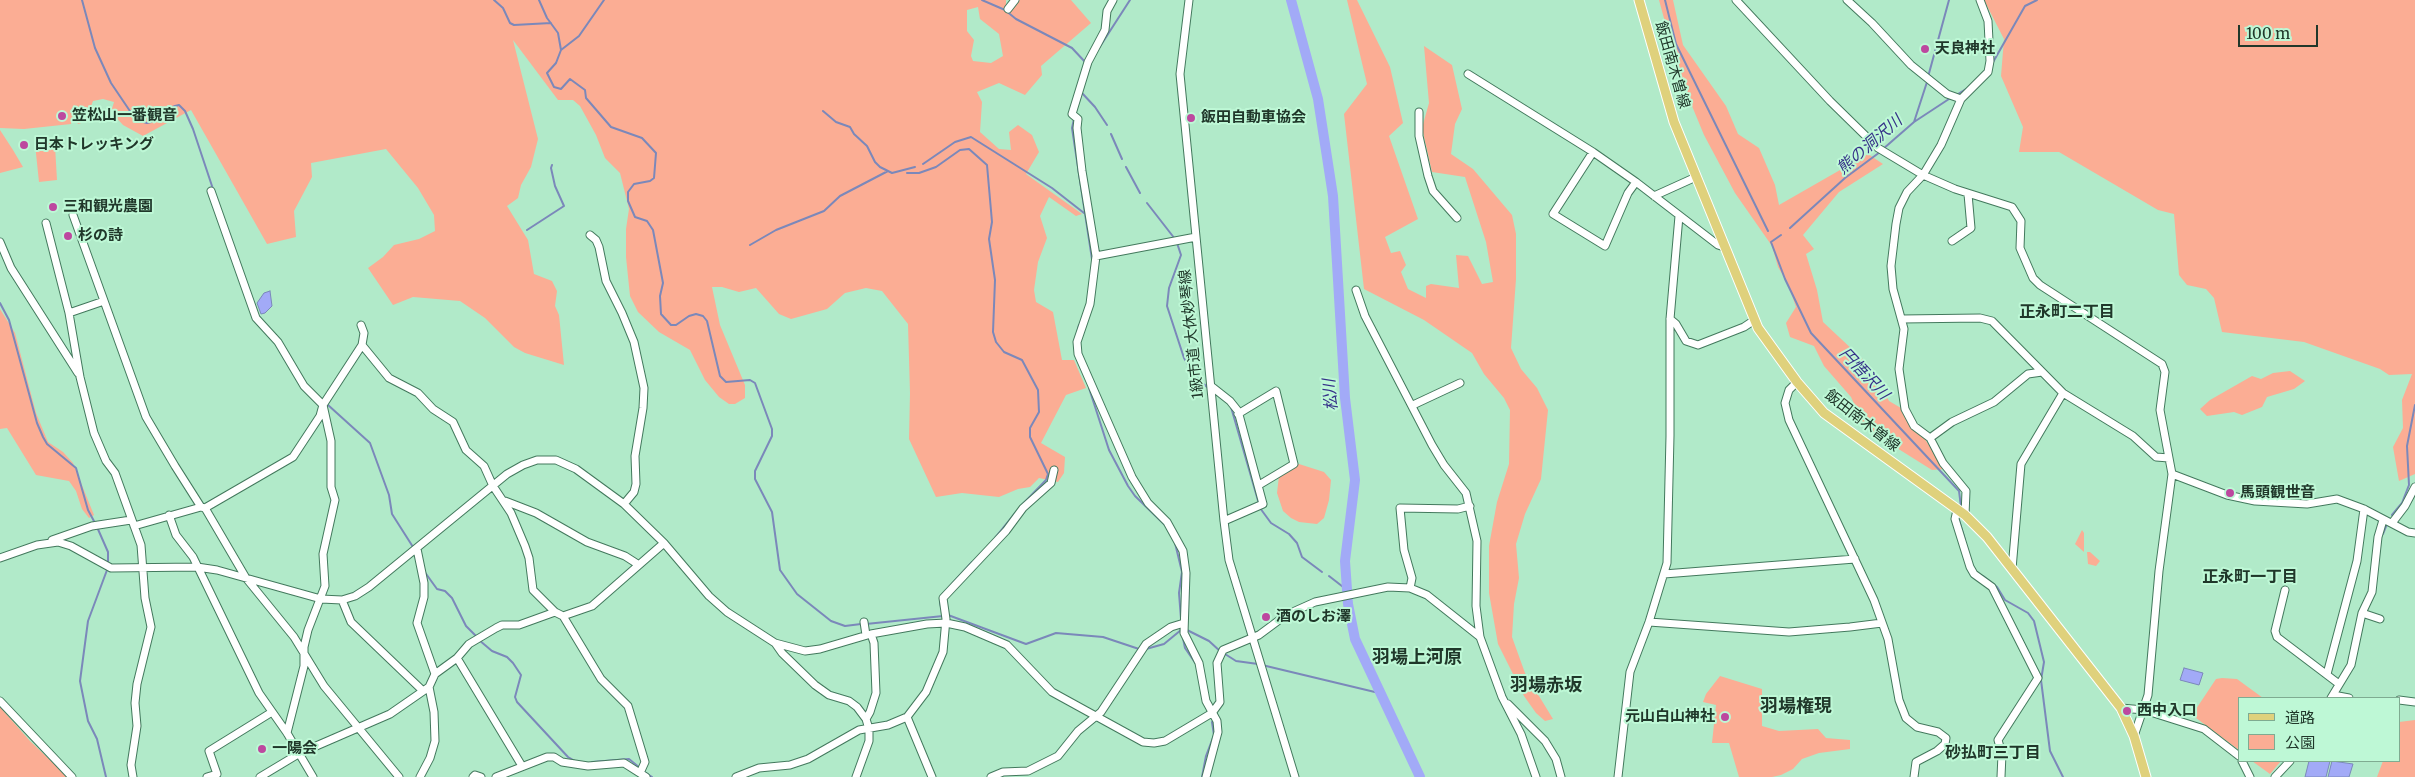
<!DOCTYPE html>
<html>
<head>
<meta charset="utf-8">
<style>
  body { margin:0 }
  #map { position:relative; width:2415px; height:777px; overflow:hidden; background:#b1eac9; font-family:Merriweather,"Noto Sans JP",serif }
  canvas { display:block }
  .legend { position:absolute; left:2238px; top:697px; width:162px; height:65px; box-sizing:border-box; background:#bef8d6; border:1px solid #7fab91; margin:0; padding:6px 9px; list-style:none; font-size:15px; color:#20372a }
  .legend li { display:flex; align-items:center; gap:10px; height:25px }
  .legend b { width:25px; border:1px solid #7fab91 }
  .scale { position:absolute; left:2238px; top:25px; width:80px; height:22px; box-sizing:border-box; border:2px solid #20372a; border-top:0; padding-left:6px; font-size:15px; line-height:18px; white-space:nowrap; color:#20372a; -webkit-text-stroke:4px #bef8d6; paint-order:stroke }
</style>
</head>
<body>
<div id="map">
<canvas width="2415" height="777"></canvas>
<ul class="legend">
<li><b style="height:6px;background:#dfd17c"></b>道路</li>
<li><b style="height:14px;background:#fbad94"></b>公園</li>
</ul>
<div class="scale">100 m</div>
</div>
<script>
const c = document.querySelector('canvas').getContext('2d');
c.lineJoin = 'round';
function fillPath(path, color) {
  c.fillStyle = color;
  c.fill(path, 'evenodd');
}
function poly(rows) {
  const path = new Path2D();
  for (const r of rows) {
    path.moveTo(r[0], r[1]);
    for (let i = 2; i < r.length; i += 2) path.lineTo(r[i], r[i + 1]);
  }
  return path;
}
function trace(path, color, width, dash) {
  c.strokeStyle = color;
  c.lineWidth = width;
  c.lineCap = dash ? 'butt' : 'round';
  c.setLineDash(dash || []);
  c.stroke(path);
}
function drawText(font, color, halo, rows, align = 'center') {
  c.font = font + ' Merriweather,"Noto Sans JP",serif';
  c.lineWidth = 4;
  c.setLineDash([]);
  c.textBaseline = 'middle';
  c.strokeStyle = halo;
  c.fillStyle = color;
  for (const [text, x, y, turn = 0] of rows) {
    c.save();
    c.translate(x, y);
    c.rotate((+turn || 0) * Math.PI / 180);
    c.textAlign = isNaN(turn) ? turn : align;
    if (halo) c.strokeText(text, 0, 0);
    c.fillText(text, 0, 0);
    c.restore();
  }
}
const green = poly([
  [0,0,1006,0,1006,6,1018,0,1071,0,1091,23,1041,66,1042,75,1025,95,999,83,977,92,982,102,980,132,999,149,1011,150,1009,132,1018,125,1032,135,1039,152,1026,174,1082,214,1076,216,1049,197,1040,216,1047,238,1038,262,1034,290,1036,302,1053,312,1062,360,1074,360,1086,388,1066,395,1041,443,1065,457,1064,473,1058,482,1039,478,1030,487,1018,489,999,497,962,493,936,497,909,439,910,393,908,324,882,291,866,288,845,293,827,309,791,319,779,314,756,288,739,292,722,287,712,287,720,325,745,385,745,398,735,404,729,404,719,397,705,380,690,350,659,332,638,312,630,296,626,257,626,229,629,209,620,173,605,158,596,135,580,106,573,100,558,100,513,40,538,139,531,167,521,185,518,198,507,206,528,240,534,274,552,281,557,291,555,306,559,315,564,365,525,353,514,347,485,318,460,301,413,297,393,305,368,268,383,257,394,245,419,239,435,231,434,215,418,188,386,149,311,163,312,177,294,211,296,237,267,244,191,110,143,136,123,125,111,112,114,102,103,99,93,101,90,109,82,109,91,110,94,119,78,124,73,115,74,109,71,124,24,129,0,128],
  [978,7,980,19,999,34,1003,56,991,63,973,61,971,56,974,40,967,31,967,10],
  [1347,0,1357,0,1390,67,1403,123,1389,136,1418,219,1385,237,1391,253,1400,251,1406,265,1401,272,1408,289,1426,298,1426,286,1431,284,1459,288,1456,255,1468,256,1482,284,1493,282,1486,242,1465,177,1432,172,1422,128,1429,103,1424,46,1452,65,1462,109,1455,124,1451,154,1473,169,1512,215,1516,234,1516,279,1511,348,1521,369,1537,388,1548,410,1541,479,1525,514,1516,544,1519,578,1514,604,1512,637,1525,673,1553,719,1545,721,1536,713,1524,696,1498,644,1489,593,1489,546,1497,502,1509,464,1510,410,1504,398,1484,374,1472,353,1424,320,1364,289,1344,114,1367,84],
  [1659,0,1673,0,1683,45,1726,106,1738,134,1759,148,1775,185,1779,205,1868,154,1883,164,1839,192,1803,235,1814,249,1806,254,1817,290,1823,322,1870,366,1889,401,1901,408,1923,436,1944,469,1932,470,1865,428,1851,397,1824,366,1814,346,1790,337,1786,323,1796,307,1788,284,1778,267,1772,246,1735,193,1704,135,1680,77],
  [1984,0,2415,0,2415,474,2399,481,2393,447,2403,428,2402,400,2412,374,2389,375,2380,369,2304,342,2222,332,2214,298,2206,289,2187,285,2179,275,2174,214,2158,210,2059,152,2019,152,2023,127,2001,76,2004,39],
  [0,130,13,150,23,167,0,173],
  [52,143,55,146,57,180,39,182,35,144],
  [0,309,15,333,36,413,48,442,63,452,73,463,94,515,89,518,82,509,76,491,69,481,36,475,7,428,0,429],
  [2290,371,2305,381,2294,389,2267,397,2262,407,2242,415,2234,412,2207,416,2200,409,2210,400,2252,376,2261,379,2273,373],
  [1299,464,1324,472,1331,480,1329,500,1324,518,1317,524,1299,522,1291,518,1283,511,1277,493,1279,476],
  [2082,530,2084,533,2084,552,2075,544],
  [2087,552,2090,552,2100,561,2096,566,2088,564],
  [1720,676,1762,689,1762,726,1779,731,1818,729,1826,738,1850,740,1850,749,1819,753,1802,759,1793,769,1781,775,1772,777,1739,777,1729,743,1712,743,1716,705,1703,702,1706,694],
  [2222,678,2237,679,2263,698,2239,698,2239,750,2192,715,2216,679],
  [0,707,30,741,68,777,0,777],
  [2415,720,2415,777,2377,777,2383,761,2399,761,2399,722],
  [2252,761,2281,761,2270,774]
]);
const water = poly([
  [270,291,272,306,265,313,261,314,257,303,264,293,270,291],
  [2184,668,2203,673,2199,685,2180,680,2184,668],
  [2309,761,2330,761,2326,777,2305,777,2309,761],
  [2332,761,2353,764,2349,777,2328,777,2332,761]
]);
const stream = poly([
  [82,0,95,48,111,83,136,120,147,123,151,122,164,111,175,106,179,105,185,111,193,129,213,189],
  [494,0,503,8,510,23,514,25,551,23],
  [539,0,547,18,558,33,561,50,556,63,547,73,554,87,561,89,570,79,585,90,586,98,611,127,642,138,656,153,654,178,650,181,634,184,628,192,628,201,635,217,647,221,653,230,663,283,660,296,661,314,671,325,676,325,689,316,696,314,703,316,707,321,720,376,726,382,750,380,755,383,772,429,772,436,755,471,755,479,772,512,780,570,797,594,831,621,845,626,861,624],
  [982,0,1005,10,1016,19,1072,48,1086,63],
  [1665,0,1676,44,1768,231],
  [1099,48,1130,0],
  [561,50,579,36,604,0],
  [1992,64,2025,6,2037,0],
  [1928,77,1949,0],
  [1082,93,1095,107,1107,125],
  [1958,94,1966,89],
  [823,111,836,122,850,127,854,134,867,146,875,162,880,167,892,173,915,167],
  [1074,119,1072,128,1092,259],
  [1914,122,1949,99],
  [1111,134,1122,159],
  [1883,149,1914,122,1927,82],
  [923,164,955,142,971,137,1052,188,1084,213],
  [1126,167,1140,193],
  [907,173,919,173,936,167,960,150,969,149,987,165,992,222,989,239,995,280,993,332,996,342,1004,352,1022,360,1038,390,1039,412,1030,428,1030,437,1048,474,1046,480,1020,507],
  [1147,203,1175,239],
  [1790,228,1845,178,1880,152],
  [527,230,564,206,555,186,551,168,552,165],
  [1781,235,1771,242,1785,279,1811,333,1959,491,1961,507],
  [1177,243,1181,255,1169,288,1167,306,1184,358,1193,373,1208,388],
  [750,245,776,230,824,211,840,196,888,171],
  [0,303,9,320,37,423,43,437,47,444,76,468,88,510,95,523],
  [1074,346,1079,325],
  [1089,388,1109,450,1128,486,1135,496,1165,525],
  [328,405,370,443,389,495,392,514,413,547],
  [1231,407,1259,504],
  [1260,508,1271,523,1289,534,1297,543,1302,557,1322,572],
  [2392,515,2402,503,2409,485,2407,446,2415,405],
  [1959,520,1965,540],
  [97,527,108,552,108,565],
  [2383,534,2387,524],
  [995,538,1017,511],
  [1175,543,1182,572,1179,593,1181,619],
  [424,571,437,589,445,591,452,598,466,626,476,636],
  [1329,576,1347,590],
  [1983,576,1997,587,2005,600,2028,613,2034,621,2044,662,2041,680,2050,751,2063,777],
  [940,597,972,562],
  [940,602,941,607],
  [948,615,1026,644,1056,633,1103,637,1139,649],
  [866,624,943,616],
  [1187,630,1209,641,1221,652],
  [1182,633,1185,648,1196,664],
  [479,640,492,651,507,657,513,663,521,675,515,697,517,702,568,757,575,761],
  [1146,649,1164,644,1181,630],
  [1225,654,1236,661,1258,664],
  [1262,665,1379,693],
  [592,762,629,759,640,768],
  [643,771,652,777],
  [106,777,97,739,88,721,80,681,88,621,107,570],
  [1202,777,1206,756,1214,735,1212,722]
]);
const river = poly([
  [1291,0,1318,99,1333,196,1345,398,1355,480,1345,561,1348,604,1355,639,1420,777]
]);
const minor = poly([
  [1113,0,1107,11,1105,30,1088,62,1072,114,1078,119,1077,128,1082,171,1096,256,1090,304,1077,342,1078,354,1132,477,1148,503,1167,522,1183,551,1186,573,1184,633,1199,663,1206,701,1217,721,1218,732,1206,777],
  [1189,0,1180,74,1224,521,1229,560,1295,777],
  [1736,0,1830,101,1878,148,1923,175,1955,189,2012,207,2021,221,2020,248,2033,278,2040,285,2162,364,2165,372,2160,410,2172,474,2159,571,2148,695,2134,736],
  [1847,0,1872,23,1911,65,1947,94,1961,99],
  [1008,9,1015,0],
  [1468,74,1593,152,1636,182,1718,245,1724,247],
  [1419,112,1419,136,1428,176,1433,191,1457,218],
  [1593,152,1553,214,1605,246,1628,193,1636,182],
  [211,191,256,318,278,342,304,386,323,405,331,441,331,487,335,500,323,554,325,586,308,630,304,647,304,666,287,733],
  [1654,196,1696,177],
  [73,215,146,417,175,466,201,507,205,508,246,578,294,637,324,686,399,777],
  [46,223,69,313,80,377,94,433,106,461,115,473,141,545,145,598,151,627,137,684,135,703,137,726,131,765,133,777],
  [590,235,596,240,599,247,606,281,622,313,634,342,644,388,643,408,635,456,636,484,634,492,624,504],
  [1952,241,1971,228,1968,194],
  [0,242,11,268,78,373],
  [1096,256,1196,237],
  [1356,290,1365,316,1432,445,1444,465,1466,493,1477,541,1476,606,1480,637,1502,697,1521,734,1536,777],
  [69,313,104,301],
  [1670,319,1676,324,1686,341,1698,345,1744,327,1753,321],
  [1902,319,1980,318,1992,321,2063,393,2133,436,2156,457,2169,458],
  [362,345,389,378,418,393,433,409,453,422,466,450,484,466,493,486,511,513,525,546,529,558,533,590,555,612,563,616,601,679,628,706,645,762,640,773],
  [1797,382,1789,390,1785,403,1789,420,1874,600,1888,639,1899,700,1906,718,1917,727,1938,732,1946,738,1945,744,1937,751,1916,762,1914,777],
  [1211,386,1230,401,1238,411,1263,504,1224,521],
  [1413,405,1460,383],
  [1238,414,1276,391,1294,464,1259,485],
  [1930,438,1952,422,1994,402,2028,374,2042,372],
  [2172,474,2227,495,2255,501,2307,504,2337,499,2364,509,2408,532,2415,533],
  [505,501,536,513,587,542,625,556,639,565],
  [205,508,293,457,320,416,323,405,362,345,364,333,361,325],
  [1957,510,1955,519,1970,567,1974,574,1992,587,2038,678,1998,740,2002,754,2001,777],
  [169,515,176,535,193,557,259,693,287,733,313,777],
  [1965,515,1966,491,1943,463,1930,438,1914,426,1905,409,1899,369,1904,329,1893,289,1891,266,1896,224,1899,208,1907,192,1923,175,1941,145,1961,99,1988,72,1990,61,1988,21,1980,0],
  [2392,523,2405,506,2415,487],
  [134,526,201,507],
  [52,540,92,526,131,520],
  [417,549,424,583,424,597,417,623,435,674],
  [0,558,37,545,58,542,71,546,111,568,197,567,217,570,321,599,342,600,355,596,369,587,507,474,523,465,537,460,556,460,576,469,624,504,664,543,709,596,727,612,775,643,805,651,820,649,871,634,927,624,946,623,965,627,1007,645,1052,692,1143,742,1154,743,1165,741,1212,713,1220,702,1217,663,1223,650,1259,635,1286,615,1315,602,1388,587,1410,588,1427,595,1480,637],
  [2012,569,2021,464,2063,393],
  [1664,574,1855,559],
  [1410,588,1412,578,1404,550,1400,508,1458,509,1470,506],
  [2285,590,2275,631,2277,637,2339,684],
  [342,600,351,622,422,690],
  [2362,613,2380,619],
  [563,616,592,606,664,543],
  [864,622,866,635],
  [1649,622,1789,632,1850,627,1882,623],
  [775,643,782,653,815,685,829,695,849,701,857,707,866,719,869,729,869,741,856,777],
  [457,658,522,766],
  [2327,674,2357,561,2364,509],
  [2333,695,2349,698],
  [2331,698,2351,665,2362,613,2372,592,2378,537,2383,520],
  [2399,700,2415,702],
  [0,701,72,777],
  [1508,704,1545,741,1556,759,1561,777],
  [2121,708,2144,710,2204,729,2239,756],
  [907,717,932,777],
  [866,719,870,712,876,693,874,643,871,634],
  [2242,761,2250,777],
  [207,777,217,774,209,751,272,712],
  [260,777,300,753,390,714,429,687,435,674,457,658,469,644,496,628,502,625,519,625,555,612],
  [420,777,430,758,435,741,434,712,429,687],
  [473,777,475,775,481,777],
  [496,777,547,757,554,757,562,762,588,766,624,763,646,777],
  [736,777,759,768,790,765,808,759,859,730,888,725,907,717,926,692,943,652,946,619,943,598,1006,531,1023,508,1051,483,1054,470],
  [991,777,1003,772,1028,771,1058,756,1078,731,1101,712,1146,644,1171,627,1184,623],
  [1618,777,1630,672,1649,622,1667,563,1670,436,1670,319,1679,216],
  [2275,777,2290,761]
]);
const major = poly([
  [1639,0,1674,122,1758,328,1797,382,1824,413,1965,515,1987,537,2121,708,2134,736,2146,777]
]);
const markers = [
  [1925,49,5,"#bd489f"],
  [62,116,5,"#bd489f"],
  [1191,118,5,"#bd489f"],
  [24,145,5,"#bd489f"],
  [53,207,5,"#bd489f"],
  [68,236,5,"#bd489f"],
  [2230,493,5,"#bd489f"],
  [1266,617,5,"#bd489f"],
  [2127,711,5,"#bd489f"],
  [1725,717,5,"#bd489f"],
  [262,749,5,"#bd489f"]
];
const poiNames = [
  ["天良神社",1935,49],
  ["笠松山一番観音",72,116],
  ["飯田自動車協会",1201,118],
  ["日本トレッキング",34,145],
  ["三和観光農園",63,207],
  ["杉の詩",78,236],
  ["馬頭観世音",2240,493],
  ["酒のしお澤",1276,617],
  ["西中入口",2137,711],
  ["元山白山神社",1715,717,"right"],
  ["一陽会",272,749]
];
const streetNames = [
  ["飯田南木曽線",1672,65,74],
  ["1級市道 大休妙琴線",1192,334,-96],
  ["飯田南木曽線",1862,421,38]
];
const waterNames = [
  ["熊の洞沢川",1870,145,-41],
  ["円悟沢川",1864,374,47],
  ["松川",1331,395,-95]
];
const neighbourhoodNames = [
  ["正永町二丁目",2067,312],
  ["正永町一丁目",2250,577],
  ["砂払町三丁目",1993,753]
];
const quarterNames = [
  ["羽場上河原",1417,658],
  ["羽場赤坂",1546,686],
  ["羽場権現",1796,707]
];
fillPath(green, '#fbad94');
fillPath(water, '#a2aaf7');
trace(water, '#7b88ba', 1);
trace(stream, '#7b88ba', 2);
trace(river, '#a2aaf7', 10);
trace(minor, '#43795d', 9);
trace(major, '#fff', 11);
trace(minor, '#fff', 7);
trace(major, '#dfd17c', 9);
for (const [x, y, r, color] of markers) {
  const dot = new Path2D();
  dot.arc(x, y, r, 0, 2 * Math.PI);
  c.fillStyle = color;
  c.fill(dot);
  trace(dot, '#bef8d6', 2);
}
drawText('bold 15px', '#20372a', '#bef8d6', poiNames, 'left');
drawText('15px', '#20372a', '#bef8d6', streetNames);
drawText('italic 16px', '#353188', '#bef8d6', waterNames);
drawText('bold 16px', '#20372a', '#bef8d6', neighbourhoodNames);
drawText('bold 18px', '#20372a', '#bef8d6', quarterNames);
</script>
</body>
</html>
